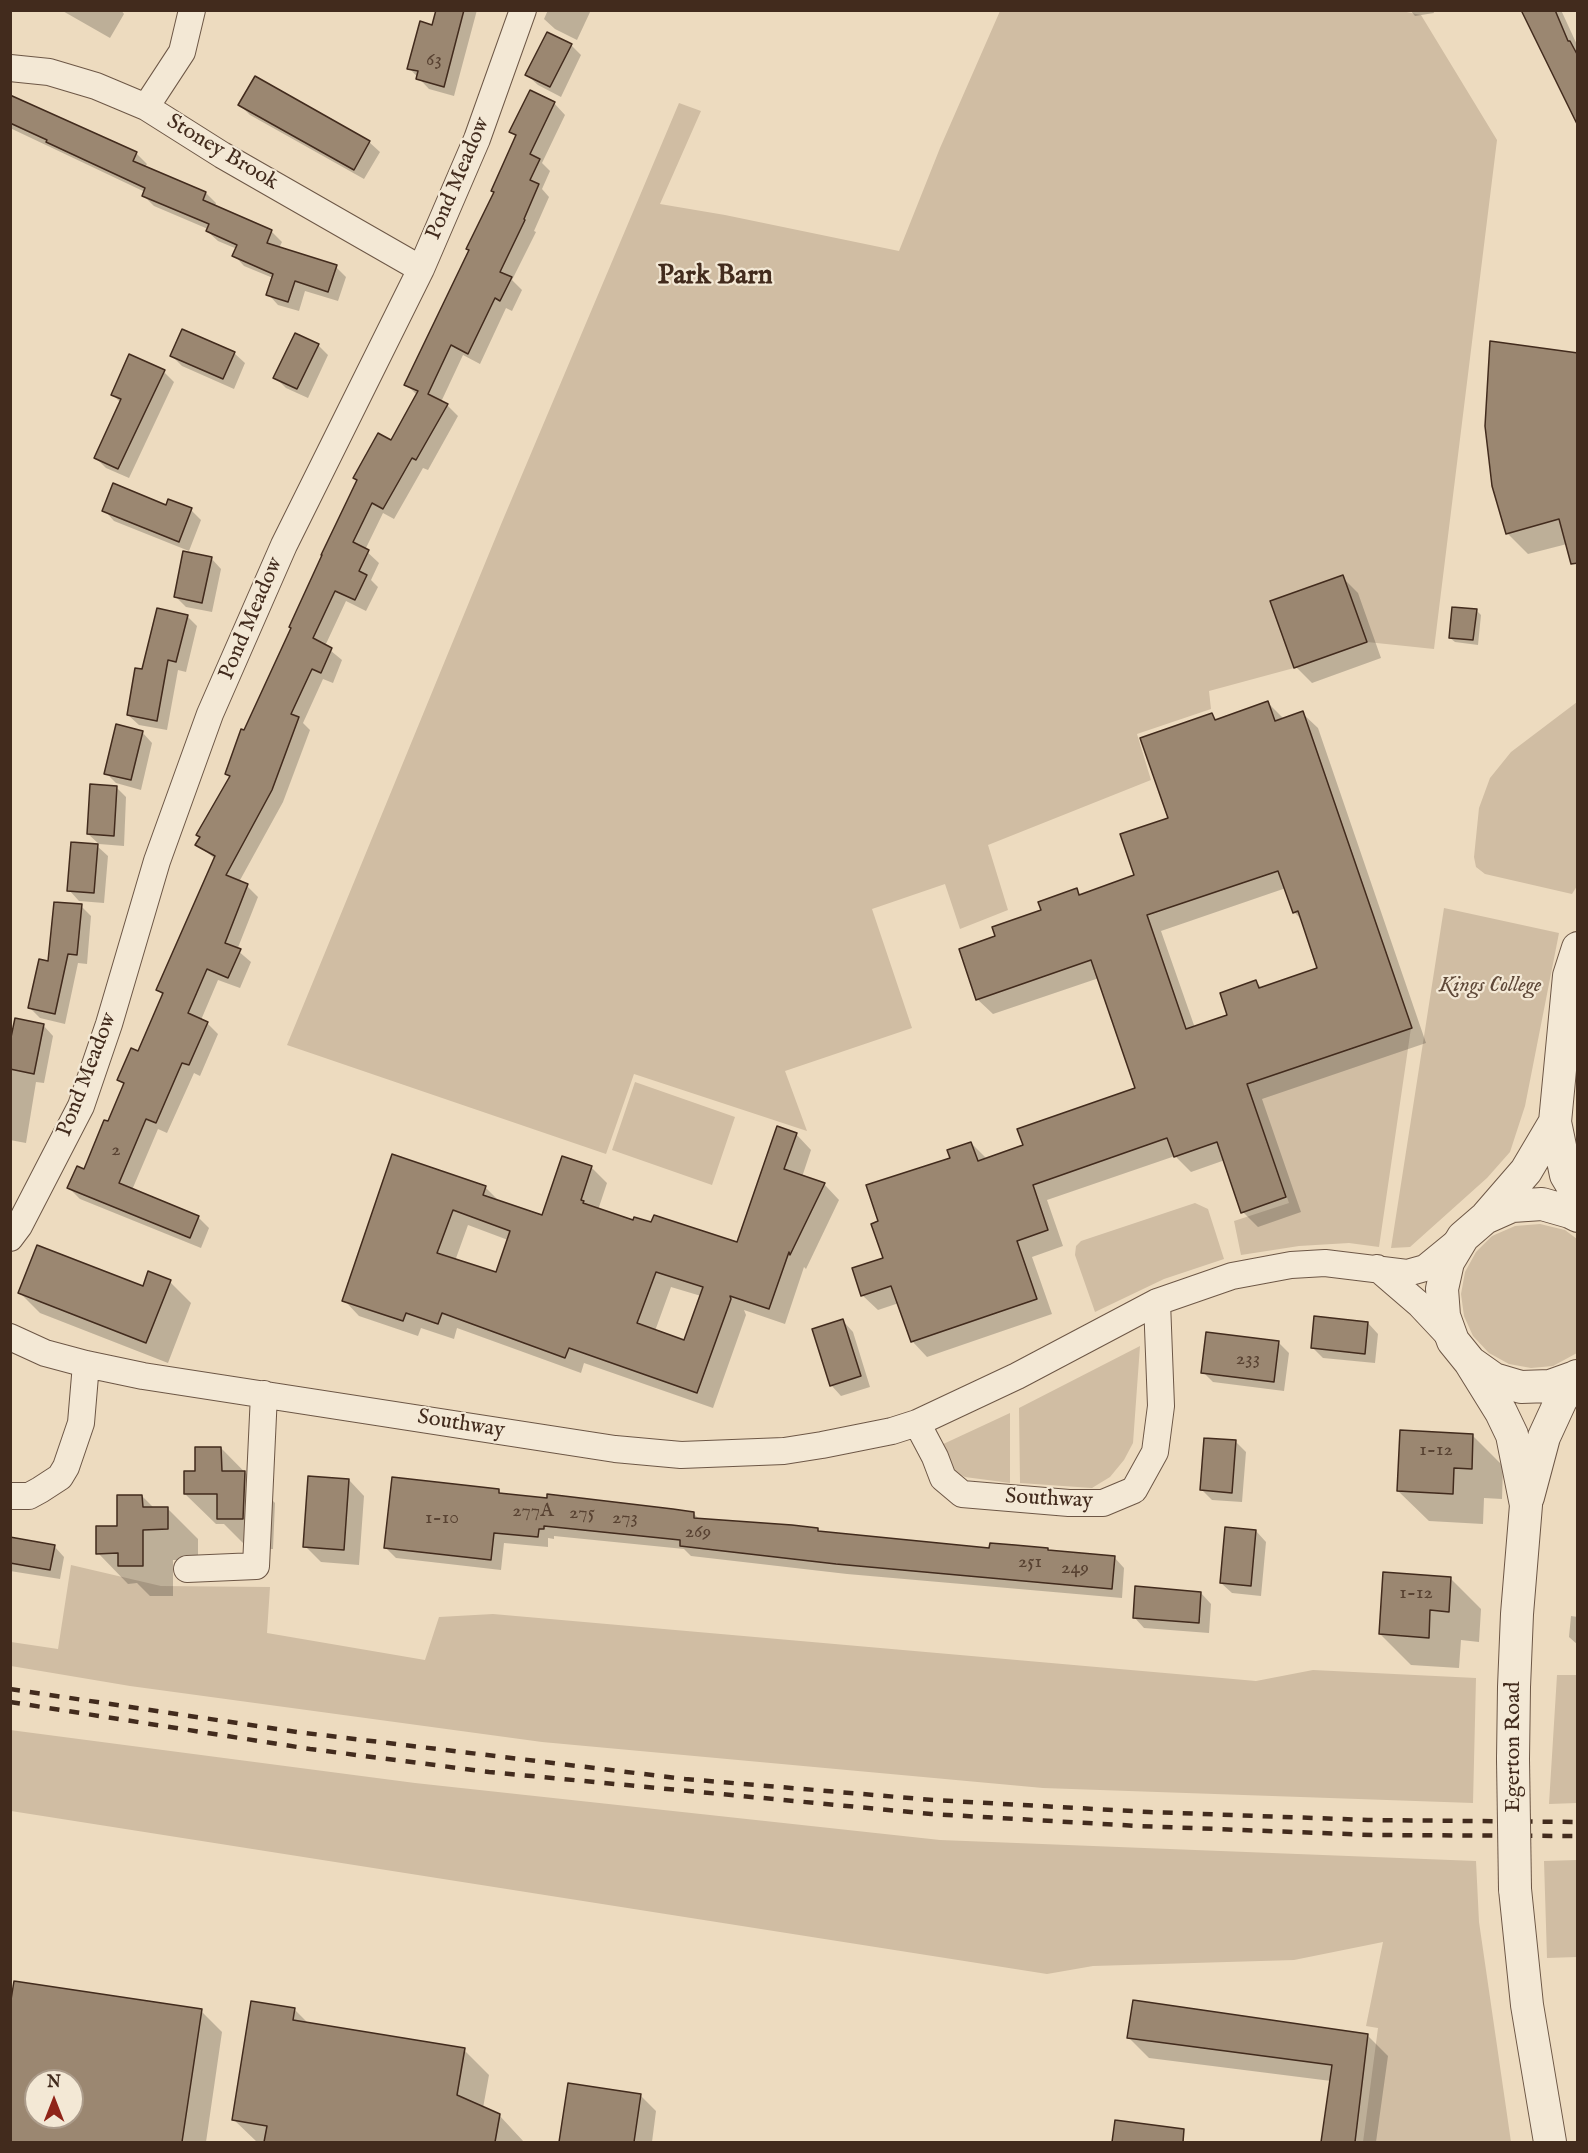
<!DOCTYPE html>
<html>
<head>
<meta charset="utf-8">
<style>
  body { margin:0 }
  #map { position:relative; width:1588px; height:2153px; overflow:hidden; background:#eddbbf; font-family:"IM FELL English",serif }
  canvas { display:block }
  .frame { position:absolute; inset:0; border:12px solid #422b1d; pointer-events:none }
  .north { position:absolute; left:24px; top:2069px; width:60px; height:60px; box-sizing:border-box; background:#f3e8d5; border:2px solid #ac9c8b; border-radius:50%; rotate:0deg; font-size:16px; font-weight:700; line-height:24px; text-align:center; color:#422b1d }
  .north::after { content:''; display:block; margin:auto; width:21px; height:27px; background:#8f2418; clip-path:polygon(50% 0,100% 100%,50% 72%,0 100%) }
</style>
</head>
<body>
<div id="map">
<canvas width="1588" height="2153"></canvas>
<div class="frame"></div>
<div class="north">N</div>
</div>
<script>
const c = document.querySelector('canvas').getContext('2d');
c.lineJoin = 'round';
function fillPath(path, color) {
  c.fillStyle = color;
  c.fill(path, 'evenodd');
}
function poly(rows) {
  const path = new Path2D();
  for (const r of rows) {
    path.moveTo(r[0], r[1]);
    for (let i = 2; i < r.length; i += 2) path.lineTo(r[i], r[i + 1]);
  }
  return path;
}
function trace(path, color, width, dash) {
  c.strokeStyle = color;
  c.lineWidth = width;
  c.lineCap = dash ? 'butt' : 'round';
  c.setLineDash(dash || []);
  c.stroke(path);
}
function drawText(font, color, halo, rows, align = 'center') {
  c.font = font + ' "IM FELL English",serif';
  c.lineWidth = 4.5;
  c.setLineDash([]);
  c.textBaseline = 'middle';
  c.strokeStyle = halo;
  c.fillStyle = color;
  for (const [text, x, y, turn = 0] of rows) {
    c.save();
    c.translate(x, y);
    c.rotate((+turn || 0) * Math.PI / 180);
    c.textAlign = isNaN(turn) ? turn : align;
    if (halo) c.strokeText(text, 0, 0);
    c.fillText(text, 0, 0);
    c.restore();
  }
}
const green = poly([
  [1397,10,1421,15,1497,140,1434,649,1367,642,1294,668,1209,691,1211,709,1137,734,1151,780,988,845,1008,910,960,929,945,884,872,909,912,1028,785,1071,807,1131,634,1074,606,1154,287,1045,502,522,679,103,701,111,660,204,725,215,899,251,940,148,1000,11],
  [1577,702,1577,886,1572,894,1485,874,1476,867,1474,857,1479,808,1490,778,1511,752],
  [1444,908,1559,933,1525,1106,1510,1152,1487,1178,1410,1247,1391,1248],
  [1411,1028,1379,1247,1349,1243,1299,1246,1241,1255,1234,1221,1289,1203,1247,1084],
  [635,1082,735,1117,712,1185,612,1150],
  [1195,1203,1208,1209,1224,1259,1164,1279,1095,1312,1075,1255,1076,1246,1081,1241],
  [1540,1224,1565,1230,1577,1239,1577,1353,1553,1366,1531,1368,1509,1364,1489,1353,1473,1336,1464,1316,1461,1294,1465,1272,1476,1252,1492,1236,1515,1226],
  [1140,1346,1133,1443,1124,1460,1110,1477,1092,1488,1020,1483,1019,1408],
  [1010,1413,1010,1483,965,1477,951,1470,939,1446],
  [71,1565,161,1586,270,1587,267,1633,425,1660,439,1617,493,1614,1256,1681,1313,1670,1476,1678,1473,1803,1043,1788,542,1742,130,1686,11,1666,11,1642,58,1649],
  [1557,1675,1577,1675,1577,1803,1549,1804],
  [10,1730,415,1783,940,1840,1476,1861,1479,1922,1511,2142,1363,2142,1378,2028,1366,2026,1383,1942,1294,1960,1093,1966,1047,1974,11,1811],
  [1577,1860,1577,1957,1547,1958,1544,1861]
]);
const shadow = poly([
  [61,10,121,10,124,14,110,38],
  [438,10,477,10,454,96,429,89,409,68,433,26],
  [548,10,591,10,577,40,555,29,544,19],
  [1410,10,1433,10,1434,13,1415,16],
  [1523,10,1561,10,1578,47,1578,123],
  [571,45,581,55,561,97,538,85,527,75],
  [256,78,369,142,380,152,364,179,250,115,240,105],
  [10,97,136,153,147,164,145,167,206,193,216,203,215,206,272,232,282,242,279,248,336,267,346,277,338,301,305,291,299,311,278,305,268,294,273,278,244,266,234,255,237,249,218,241,207,231,208,229,154,206,144,196,145,192,10,128],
  [554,103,565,115,542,163,550,171,542,189,549,197,534,231,536,232,512,280,522,290,512,311,506,308,480,364,463,355,441,402,447,405,458,416,428,470,423,468,394,519,383,513,365,550,379,563,371,580,378,587,366,611,346,601,325,646,342,660,333,683,323,679,303,723,310,730,283,802,239,882,247,886,258,897,237,950,251,962,240,988,218,980,201,1020,207,1023,218,1034,200,1076,194,1073,167,1133,158,1129,132,1190,198,1217,209,1228,201,1248,80,1199,69,1188,84,1171,109,1123,125,1085,119,1079,139,1053,164,996,158,990,215,859,197,844,231,778,227,774,245,732,391,442,418,396,406,384,470,251,496,193,517,137,511,132],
  [318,345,328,355,308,398,286,388,275,377],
  [234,353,245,363,234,389,182,366,172,356],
  [1578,354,1567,544,1528,554,1507,533],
  [164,372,174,382,129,478,106,468,95,457,121,403,113,395],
  [167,507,191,510,201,520,189,551,114,521,104,510],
  [211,558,221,569,212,612,186,607,175,596],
  [1342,577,1358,593,1381,658,1312,683,1296,667],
  [1476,610,1481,615,1478,645,1455,642,1450,638],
  [187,616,197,626,186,672,178,670,167,730,139,725,128,715,143,671],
  [1268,703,1284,719,1302,713,1318,728,1426,1043,1262,1099,1301,1212,1258,1227,1243,1212,1225,1160,1191,1172,1175,1156,1047,1200,1063,1246,1032,1257,1052,1314,927,1357,912,1341,899,1303,878,1310,862,1295,885,1259,880,1222,971,1143,987,1159,1025,1146,1137,1089,1099,978,993,1014,977,999,997,937,1076,890,1081,895,1136,876,1170,819,1212,715,1217,720],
  [1286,888,1294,912,1303,921,1319,968,1262,988,1256,982,1229,1016,1195,1028,1161,931],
  [142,732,152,743,141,790,116,783,106,773],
  [116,787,126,797,124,846,99,844,88,834],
  [97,846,108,856,104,903,79,901,69,890],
  [81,906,91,916,87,964,78,963,65,1024,40,1018,30,1008,49,963],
  [43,1025,53,1036,44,1083,36,1082,26,1143,10,1140,10,1050],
  [796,1134,811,1150,802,1177,824,1184,839,1200,806,1269,804,1267,785,1324,744,1310,746,1315,713,1408,584,1363,581,1373,457,1328,454,1339,421,1328,418,1336,359,1316,344,1300,393,1155,485,1187,501,1203,543,1217,563,1158,592,1168,607,1183,598,1210,635,1221,738,1244],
  [468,1225,508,1240,497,1274,455,1261],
  [671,1287,701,1296,685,1342,655,1331],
  [149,1273,170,1282,191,1303,168,1363,40,1313,19,1292,143,1288],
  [843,1321,853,1332,870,1387,841,1396,831,1385],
  [1368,1323,1378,1334,1375,1363,1323,1358,1313,1348],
  [1279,1343,1289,1353,1284,1391,1213,1382,1203,1372],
  [1472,1435,1503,1466,1502,1499,1484,1498,1483,1524,1429,1521,1398,1491],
  [1236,1442,1246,1452,1242,1502,1212,1500,1202,1490],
  [221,1448,275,1503,273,1549,249,1549,224,1524,216,1524,185,1494,197,1473],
  [349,1480,364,1496,359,1565,321,1562,305,1546],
  [498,1490,503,1495,693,1513,700,1520,817,1530,821,1533,991,1549,1114,1557,1124,1568,1122,1598,847,1574,691,1556,684,1549,554,1536,554,1539,548,1538,548,1547,504,1543,501,1570,396,1558,386,1548],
  [142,1496,154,1508,167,1508,198,1539,198,1560,173,1560,173,1596,150,1596,137,1583,128,1584,98,1553],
  [1256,1531,1266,1542,1261,1596,1232,1593,1221,1583],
  [10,1539,54,1546,64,1557,60,1579,10,1571],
  [1451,1579,1481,1609,1479,1642,1461,1640,1459,1668,1411,1665,1380,1634],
  [1201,1593,1211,1604,1209,1633,1144,1628,1134,1617],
  [1571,1616,1578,1617,1578,1645,1569,1637],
  [1134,2002,1368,2036,1388,2056,1376,2142,1322,2142,1331,2081,1149,2058,1129,2038],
  [294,2009,309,2024,464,2050,489,2075,483,2108,499,2115,524,2142,257,2142,233,2119],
  [201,2011,222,2032,206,2142,10,2142,10,2016],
  [36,2081,72,2081,72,2117,36,2117],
  [570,2085,641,2096,656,2111,652,2142,561,2142],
  [1116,2122,1172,2129,1185,2142,1113,2142]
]);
const building = poly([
  [436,10,464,10,444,87,416,79,418,71,407,69,420,21,432,25,436,10],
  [1521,10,1555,10,1568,41,1570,41,1578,56,1578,126,1521,10],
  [547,32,572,44,550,87,525,75,547,32],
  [255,76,370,141,354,170,238,105,255,76],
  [530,90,555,102,530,154,540,159,530,180,539,184,524,219,525,220,500,272,512,277,500,301,495,298,468,354,451,345,428,394,448,404,416,460,412,458,383,509,372,503,353,542,369,550,359,571,367,575,355,600,335,591,313,638,332,648,321,673,312,669,291,714,299,717,272,790,226,875,248,884,225,943,241,949,228,978,207,969,188,1013,208,1022,189,1065,182,1063,156,1123,146,1119,119,1183,199,1216,190,1238,67,1188,77,1166,84,1169,104,1120,108,1121,124,1083,117,1080,131,1048,138,1051,163,993,156,990,215,856,195,845,200,837,196,835,230,776,225,774,241,729,244,730,291,628,289,627,322,555,321,555,357,480,353,478,378,433,391,440,418,391,404,385,469,250,466,249,494,192,491,191,516,135,509,132,530,90],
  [10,95,137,152,133,161,206,192,203,200,272,230,267,243,337,265,328,292,295,281,288,302,266,295,273,274,232,256,237,245,206,231,209,224,142,196,145,188,46,142,47,140,10,123,10,95],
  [182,329,235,352,223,379,170,356,182,329],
  [295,333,319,344,297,389,273,378,295,333],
  [1490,341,1578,353,1578,563,1571,564,1559,519,1506,534,1492,486,1485,426,1490,341],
  [129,354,165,370,118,469,94,458,121,399,111,395,129,354],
  [113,483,166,505,168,499,192,508,179,542,102,511,113,483],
  [183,551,212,557,202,603,174,597,183,551],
  [1343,575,1367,642,1294,668,1270,601,1343,575],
  [1452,607,1477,609,1473,640,1449,638,1452,607],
  [157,608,188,615,176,662,168,660,157,721,127,715,135,668,142,669,157,608],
  [1268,701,1275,721,1303,711,1412,1028,1247,1084,1286,1197,1241,1213,1217,1142,1174,1157,1167,1138,1033,1185,1048,1230,1017,1241,1037,1299,911,1342,891,1286,861,1296,852,1268,883,1258,871,1224,878,1221,866,1185,950,1158,947,1150,971,1142,978,1161,1023,1145,1017,1129,1135,1088,1091,960,976,1000,959,949,995,936,992,927,1041,910,1038,902,1077,888,1079,895,1134,875,1120,834,1168,818,1140,738,1212,713,1215,720,1268,701],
  [1278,871,1293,913,1298,911,1317,968,1259,988,1256,980,1220,993,1227,1015,1186,1029,1147,915,1278,871],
  [116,724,143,731,131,780,104,774,116,724],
  [90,784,117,786,114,836,87,834,90,784],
  [71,842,98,844,94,893,67,891,71,842],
  [54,902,82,904,77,955,68,954,55,1014,28,1008,39,959,48,961,54,902],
  [15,1018,44,1024,34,1074,10,1069,10,1042,15,1018],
  [777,1126,797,1133,784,1169,825,1183,790,1255,789,1252,769,1309,730,1296,731,1299,697,1393,569,1348,565,1358,442,1313,438,1324,406,1313,403,1321,342,1301,392,1154,486,1186,483,1195,542,1215,562,1156,592,1166,581,1200,584,1201,583,1203,633,1220,634,1217,651,1222,654,1215,737,1242,777,1126],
  [453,1210,510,1231,496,1272,437,1253,453,1210],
  [656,1272,703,1287,684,1340,637,1323,656,1272],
  [37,1245,143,1286,148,1271,171,1280,146,1343,18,1293,37,1245],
  [1314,1316,1368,1322,1365,1354,1311,1348,1314,1316],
  [843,1319,861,1376,830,1386,812,1329,843,1319],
  [1206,1332,1279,1341,1274,1382,1201,1373,1206,1332],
  [1400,1430,1473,1434,1472,1469,1454,1468,1453,1494,1397,1491,1400,1430],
  [1204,1438,1236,1440,1232,1493,1200,1490,1204,1438],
  [195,1447,221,1447,222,1471,245,1471,243,1519,217,1519,217,1494,184,1494,184,1471,195,1471,195,1447],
  [308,1476,349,1479,344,1550,303,1547,308,1476],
  [392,1477,499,1489,499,1493,547,1498,547,1494,673,1509,694,1512,694,1518,792,1525,818,1528,818,1531,989,1548,990,1543,1015,1545,1048,1548,1048,1550,1115,1556,1112,1589,836,1564,680,1546,680,1540,544,1526,544,1529,539,1529,538,1537,494,1533,491,1560,384,1548,392,1477],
  [117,1495,142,1495,143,1507,168,1507,168,1529,143,1530,143,1566,118,1566,118,1553,96,1554,96,1526,117,1526,117,1495],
  [1225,1527,1256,1530,1251,1586,1220,1583,1225,1527],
  [10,1537,55,1545,50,1570,10,1563,10,1537],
  [1383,1572,1451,1577,1449,1612,1430,1610,1429,1638,1379,1634,1383,1572],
  [1135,1586,1201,1592,1199,1623,1133,1618,1135,1586],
  [14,1981,202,2009,182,2142,10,2142,10,2006,14,1981],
  [36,2081,72,2081,72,2117,36,2117,36,2081],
  [1133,2000,1368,2034,1355,2142,1321,2142,1332,2065,1127,2038,1133,2000],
  [251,2001,295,2008,293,2020,465,2048,457,2095,500,2114,495,2142,264,2142,267,2126,232,2120,251,2001],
  [568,2083,641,2094,634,2142,559,2142,568,2083],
  [1115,2120,1184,2129,1183,2142,1112,2142,1115,2120]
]);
const minor = poly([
  [10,68,49,72,96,86,146,107,222,155,421,269],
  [146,107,182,52,192,10],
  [10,1238,19,1226,81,1106,109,1024,157,861,210,714,284,545,421,269,477,139,523,10],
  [1377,1268,1420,1305,1451,1338],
  [10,1337,45,1353,86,1364,143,1376,615,1449,681,1455,784,1451,822,1445,892,1431,917,1423,1017,1376,1157,1302,1232,1276,1291,1265,1325,1263,1407,1273,1425,1268,1458,1241],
  [917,1423,935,1457,943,1478,962,1494,1069,1503,1103,1503,1134,1490,1155,1452,1161,1406,1157,1302],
  [10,1496,29,1496,40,1490,60,1477,66,1467,81,1423,86,1364],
  [187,1569,256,1566,264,1394]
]);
const tertiary = poly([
  [1578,948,1569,976,1555,1122,1566,1175,1578,1195],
  [1487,1216,1526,1171,1555,1122],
  [1578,1216,1570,1212,1542,1204,1512,1206,1485,1218,1463,1237,1448,1262,1442,1289,1444,1316,1453,1341,1470,1362,1494,1379,1521,1387,1550,1386,1578,1376],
  [1470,1362,1501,1412,1512,1435,1526,1505,1517,1614,1514,1687,1513,1759],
  [1528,1497,1544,1437,1561,1400,1577,1376],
  [1515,1889,1527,2005,1550,2142]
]);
const rail = poly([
  [10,1689,297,1732,685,1779,933,1800,1149,1812,1368,1820,1578,1822],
  [10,1702,310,1749,489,1772,931,1814,1138,1826,1372,1835,1578,1836]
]);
const tertiaryBridge = poly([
  [1513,1759,1515,1889]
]);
const numberNames = [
  ["63",434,61],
  ["2",116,1151],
  ["233",1248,1360],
  ["1-12",1436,1451],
  ["277A",533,1512],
  ["275",582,1514],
  ["1-10",442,1519],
  ["273",625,1519],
  ["269",698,1533],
  ["251",1030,1563],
  ["249",1075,1569],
  ["1-12",1416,1594]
];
const streetNames = [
  ["Stoney Brook",222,153,31],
  ["Pond Meadow",459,179,-67],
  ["Pond Meadow",252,619,-67],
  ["Pond Meadow",88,1075,-69],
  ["Southway",461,1425,9],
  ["Southway",1049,1500,3],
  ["Egerton Road",1514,1747,-90]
];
const parkNames = [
  ["Kings College",1490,986]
];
const districtNames = [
  ["Park Barn",715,277]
];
fillPath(green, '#d0bda3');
fillPath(shadow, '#0003');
fillPath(building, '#9b8771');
trace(building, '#422b1d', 1.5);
trace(minor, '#6d5746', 28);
trace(tertiary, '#6d5746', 34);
trace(minor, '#f3e8d5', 26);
trace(tertiary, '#f3e8d5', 32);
trace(rail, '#422b1d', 4.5, [10, 10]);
trace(tertiaryBridge, '#6d5746', 34, []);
trace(tertiaryBridge, '#f3e8d5', 32);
drawText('20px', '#584232', null, numberNames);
drawText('22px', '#422b1d', '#f3e8d5', streetNames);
drawText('italic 22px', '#5e4838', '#f3e8d5', parkNames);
drawText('bold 28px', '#422b1d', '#f3e8d5', districtNames);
</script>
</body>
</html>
